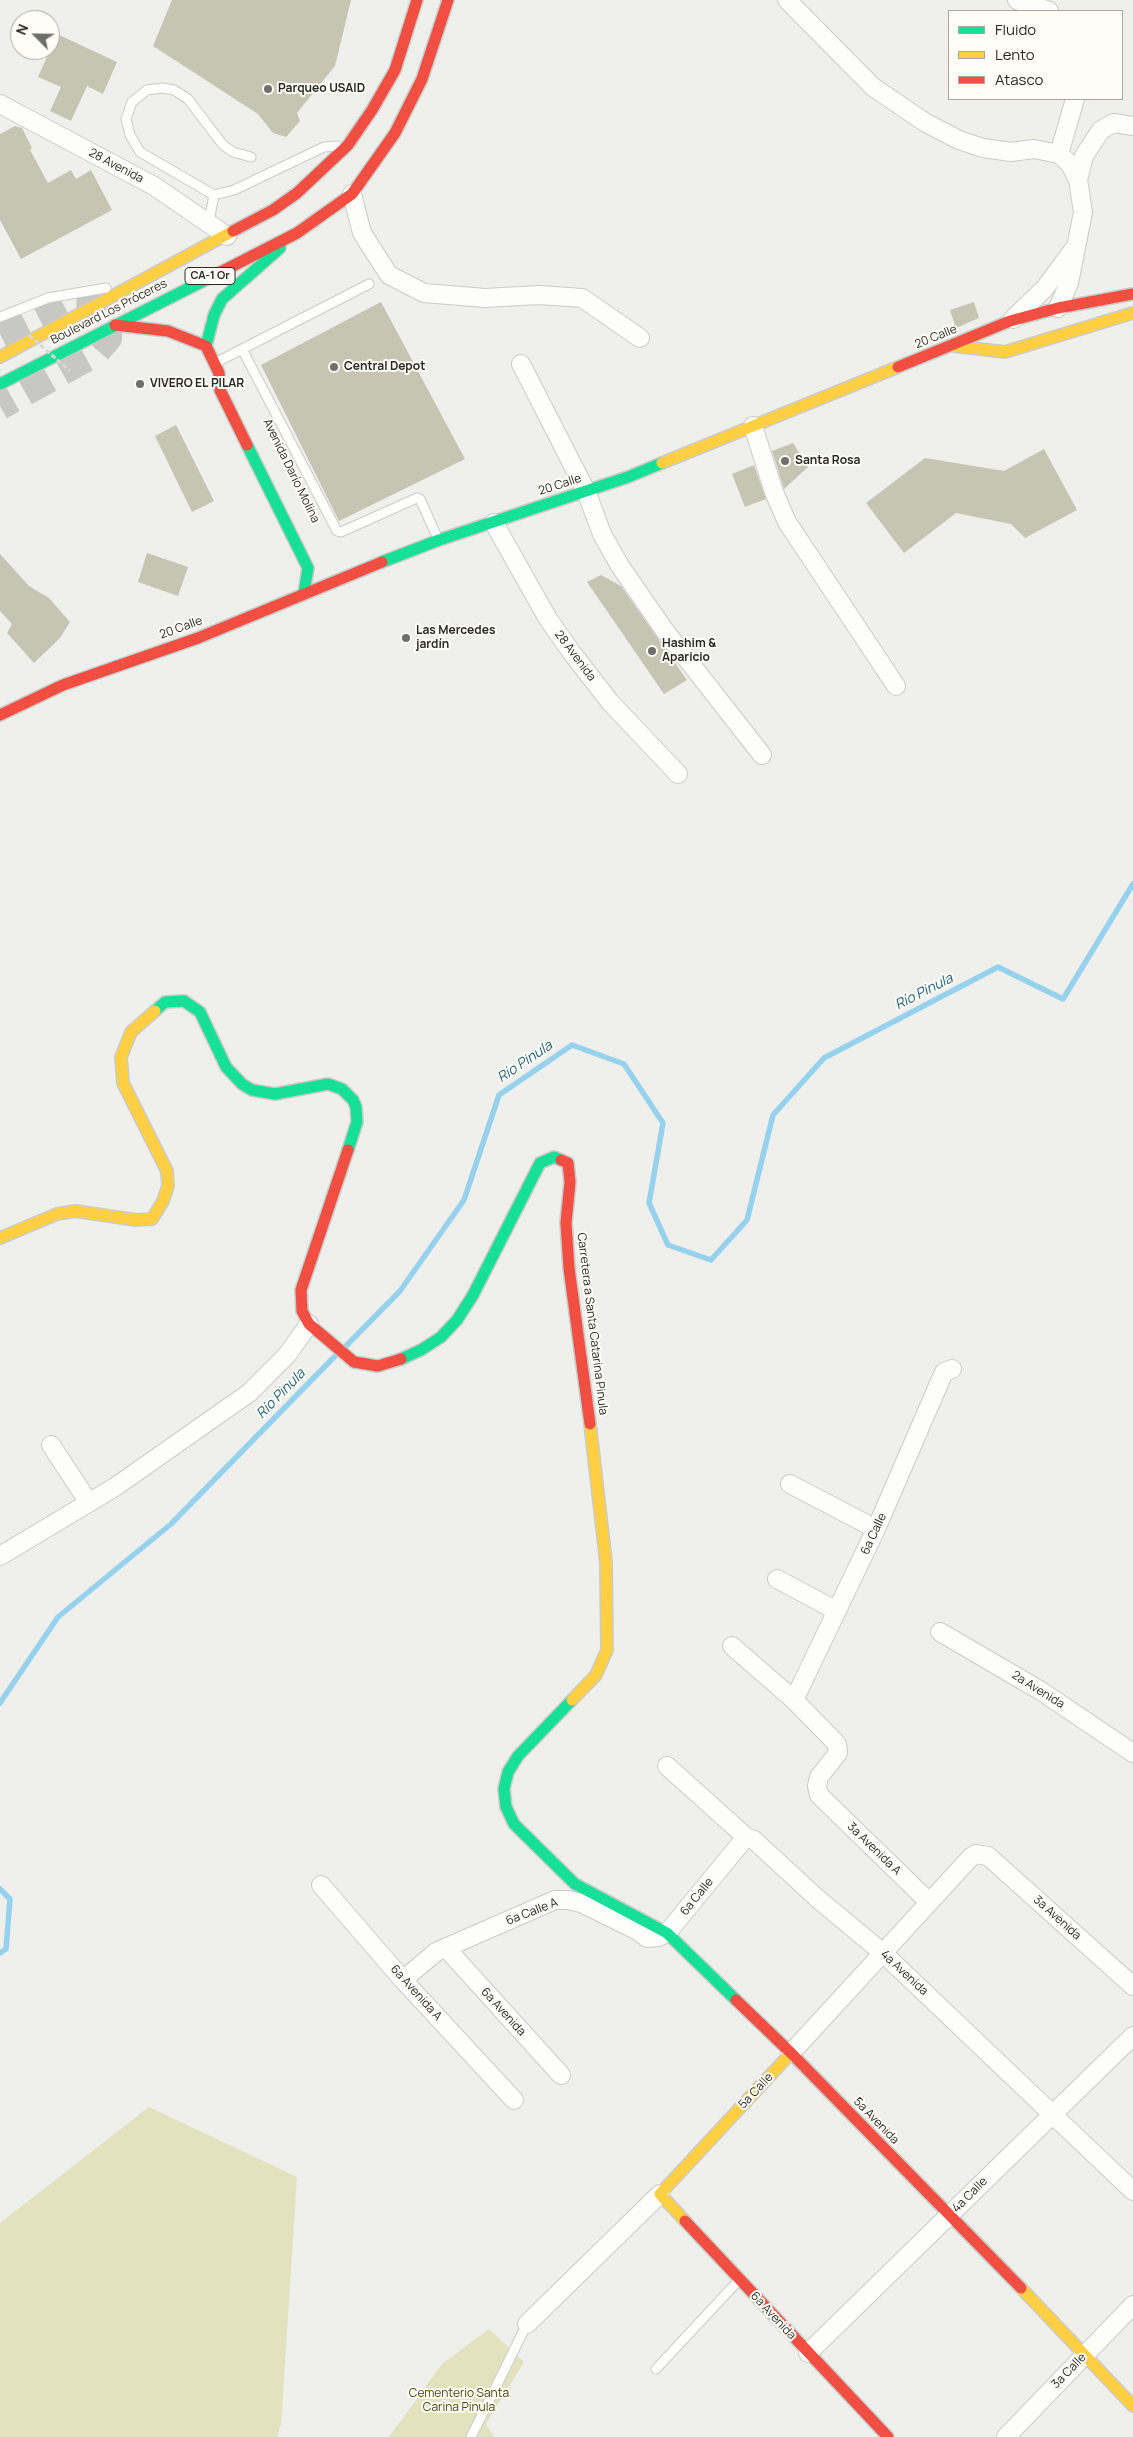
<!DOCTYPE html>
<html>
<head>
<meta charset="utf-8">
<style>
  body { margin:0 }
  #map { position:relative; width:1133px; height:2437px; overflow:hidden; background:#efefeb; font-family:Manrope,sans-serif }
  canvas { display:block }
  .legend { position:absolute; left:948px; top:10px; width:175px; height:90px; box-sizing:border-box; background:#fefef7; border:1px solid #a8a8a3; margin:0; padding:6px 9px; list-style:none; font-size:15px; color:#282825 }
  .legend li { display:flex; align-items:center; gap:10px; height:25px }
  .legend b { width:25px; border:1px solid #a8a8a3 }
  .north { position:absolute; left:10px; top:10px; width:50px; height:50px; box-sizing:border-box; background:#fefef7; border:1px solid #a8a8a3; border-radius:50%; rotate:293deg; font-size:14px; font-weight:700; line-height:20px; text-align:center; color:#282825 }
  .north::after { content:''; display:block; margin:auto; width:18px; height:22px; background:#6e6e6a; clip-path:polygon(50% 0,100% 100%,50% 72%,0 100%) }
</style>
</head>
<body>
<div id="map">
<canvas width="1133" height="2437"></canvas>
<ul class="legend">
<li><b style="height:6px;background:#16e098"></b>Fluido</li>
<li><b style="height:6px;background:#ffcf43"></b>Lento</li>
<li><b style="height:6px;background:#f24e42"></b>Atasco</li>
</ul>
<div class="north">N</div>
</div>
<script>
const c = document.querySelector('canvas').getContext('2d');
c.lineJoin = 'round';
function fillPath(path, color) {
  c.fillStyle = color;
  c.fill(path, 'evenodd');
}
function poly(rows) {
  const path = new Path2D();
  for (const r of rows) {
    path.moveTo(r[0], r[1]);
    for (let i = 2; i < r.length; i += 2) path.lineTo(r[i], r[i + 1]);
  }
  return path;
}
function trace(path, color, width, dash) {
  c.strokeStyle = color;
  c.lineWidth = width;
  c.lineCap = dash ? 'butt' : 'round';
  c.setLineDash(dash || []);
  c.stroke(path);
}
function drawText(font, color, halo, rows, align = 'center') {
  c.font = font + ' Manrope,sans-serif';
  c.lineWidth = 4;
  c.setLineDash([]);
  c.textBaseline = 'middle';
  c.strokeStyle = halo;
  c.fillStyle = color;
  for (const [text, x, y, turn = 0] of rows) {
    c.save();
    c.translate(x, y);
    c.rotate((+turn || 0) * Math.PI / 180);
    c.textAlign = isNaN(turn) ? turn : align;
    if (halo) c.strokeText(text, 0, 0);
    c.fillText(text, 0, 0);
    c.restore();
  }
}
const green = poly([
  [149,2107,297,2177,281,2424,277,2437,0,2437,0,2223],
  [489,2329,524,2362,486,2424,494,2437,389,2437,442,2364]
]);
const stream = poly([
  [345,1347,400,1291,464,1200,499,1095,572,1045,624,1064,663,1123,649,1203,668,1245,711,1260,747,1220,773,1115,824,1058,998,967,1063,999,1133,884],
  [0,1703,58,1617,171,1524,336,1355],
  [0,1889,10,1899,6,1949,0,1953]
]);
const building = poly([
  [172,0,351,0,335,66,297,113,300,121,286,137,273,133,258,114,153,46],
  [57,34,117,62,103,94,87,86,71,121,50,111,61,87,38,77],
  [15,126,22,128,32,148,30,150,48,183,71,170,76,179,91,170,112,210,21,259,0,220,0,134],
  [381,302,465,459,339,521,261,365],
  [974,302,979,318,956,328,950,310],
  [176,425,214,501,192,512,155,436],
  [793,443,808,467,784,489,772,451],
  [1044,449,1077,510,1025,538,1011,524,956,513,904,553,866,503,925,458,1004,471],
  [754,465,766,499,745,507,732,474],
  [147,553,188,567,178,596,138,582],
  [0,554,29,586,49,598,70,622,60,638,34,663,7,633,12,624,0,611],
  [601,575,621,586,687,680,664,694,587,582]
]);
const highwayTunnel = poly([
  [0,334,64,302,86,302,94,307,108,330,108,338,95,353,0,406]
]);
const lane = poly([
  [251,157,233,152,223,145,188,99,174,90,162,88,147,90,132,102,126,119,130,135,140,152,214,195,234,190,324,147,337,146],
  [209,221,214,195],
  [0,317,48,298,106,288],
  [242,349,337,531,341,532,417,498,420,499,438,539],
  [215,363,369,284],
  [656,2369,739,2280],
  [471,2437,527,2324]
]);
const street = poly([
  [787,0,873,87,926,123,959,140,983,148,1011,152,1034,149,1059,154,1070,164,1078,180,1083,212,1069,283,1058,308],
  [1017,0,1049,11],
  [0,104,154,186,227,236],
  [1059,154,1075,99],
  [1078,180,1084,156,1101,130,1114,123,1133,126],
  [352,194,362,233,389,275,424,293,485,298,539,295,582,298,640,338],
  [1013,319,1045,288,1073,250],
  [521,364,586,491,602,534,620,566,665,631,762,755],
  [753,426,774,492,787,522,896,686],
  [494,523,548,619,572,653,610,702,678,774],
  [51,1445,89,1503],
  [790,1484,876,1529],
  [0,1556,115,1487,249,1393,287,1355,309,1324],
  [777,1579,837,1611],
  [940,1632,1041,1691,1133,1753],
  [732,1646,794,1700,837,1744,838,1753,819,1777,817,1786,819,1795,929,1902],
  [794,1700,876,1529,944,1372,952,1369],
  [667,1766,746,1837,754,1840,818,1899,883,1953,1133,2191],
  [321,1885,403,1980,514,2100],
  [446,1948,561,2075],
  [403,1980,436,1952,555,1900,568,1900,581,1903,638,1931,647,1938,658,1937,667,1933,746,1837],
  [791,2053,971,1857,976,1854,988,1856,1133,1986],
  [527,2324,660,2194],
  [808,2353,1133,2036],
  [1006,2437,1133,2305]
]);
const fast = poly([
  [206,346,214,315,222,299,280,248],
  [0,384,215,275],
  [247,445,308,568,304,593],
  [382,562,439,540,628,477,662,463],
  [155,1011,165,1002,184,1001,200,1012,226,1067,242,1084,252,1090,275,1094,328,1084,342,1089,353,1100,356,1107,357,1122,348,1150],
  [401,1359,421,1350,441,1337,457,1320,473,1295,540,1163,554,1157,561,1160],
  [572,1700,518,1756,508,1772,504,1789,506,1807,514,1824,575,1884,667,1933,736,2000]
]);
const slow = poly([
  [954,346,1005,352,1133,313],
  [0,357,233,231],
  [662,463,898,367],
  [0,1238,57,1214,75,1211,136,1220,152,1219,163,1201,168,1186,167,1171,123,1083,121,1057,131,1032,155,1011],
  [572,1700,596,1675,607,1650,606,1562,590,1424],
  [685,2221,660,2194,791,2053],
  [1021,2288,1133,2406]
]);
const jam = poly([
  [233,231,273,210,297,193,348,145,372,110,395,70,417,0],
  [215,275,297,233,352,194,395,133,422,79,448,0],
  [115,325,168,331,206,346,219,373,220,390,247,445],
  [898,367,1010,321,1058,308,1133,294],
  [0,715,63,685,198,638,382,562],
  [348,1150,301,1290,302,1311,309,1324,354,1362,378,1366,401,1359],
  [561,1160,568,1163,570,1182,566,1223,569,1268,590,1424],
  [736,2000,791,2053,1021,2288],
  [685,2221,888,2437]
]);
const pathBridge = poly([
  [29,335,70,371]
]);
const markers = [
  [268,89,5,"#6e6e6a"],
  [334,367,5,"#6e6e6a"],
  [140,384,5,"#6e6e6a"],
  [785,461,5,"#6e6e6a"],
  [406,638,5,"#6e6e6a"],
  [652,651,5,"#6e6e6a"]
];
const shields = [
  [210,276,50]
];
const shieldNames = [
  ["CA-1 Or",210,276]
];
const poiNames = [
  ["Parqueo USAID",278,89],
  ["Central Depot",344,367],
  ["VIVERO EL PILAR",150,384],
  ["Santa Rosa",795,461],
  ["Las Mercedes",416,631],
  ["jardín",416,645],
  ["Hashim &",662,644],
  ["Aparicio",662,658]
];
const streetNames = [
  ["28 Avenida",116,166,28],
  ["Boulevard Los Próceres",109,312,-27],
  ["20 Calle",936,337,-22],
  ["Avenida Darío Molina",291,471,64],
  ["20 Calle",560,485,-18],
  ["20 Calle",181,628,-20],
  ["28 Avenida",575,656,53],
  ["Carretera a Santa Catarina Pinula",592,1324,83],
  ["6a Calle",874,1534,-65],
  ["2a Avenida",1038,1690,32],
  ["3a Avenida A",874,1849,44],
  ["6a Calle",697,1897,-51],
  ["6a Calle A",532,1912,-21],
  ["3a Avenida",1057,1918,42],
  ["4a Avenida",904,1973,43],
  ["6a Avenida A",416,1993,48],
  ["6a Avenida",503,2012,48],
  ["5a Calle",756,2091,-47],
  ["5a Avenida",876,2121,46],
  ["4a Calle",970,2195,-45],
  ["6a Avenida",773,2316,47],
  ["3a Calle",1069,2371,-46]
];
const parkNames = [
  ["Cementerio Santa",459,2394],
  ["Carina Pinula",459,2408]
];
const waterNames = [
  ["Río Pinula",924,992,-27],
  ["Río Pinula",525,1062,-34],
  ["Río Pinula",281,1394,-46]
];
fillPath(green, '#e3e2bf');
trace(stream, '#96d2ed', 5.5);
fillPath(building, '#c6c5b4');
trace(highwayTunnel, '#c7c7c3', 28, [28, 14]);
trace(lane, '#cacbc8', 11);
trace(street, '#cacbc8', 20);
trace(fast, '#cacbc8', 14);
trace(slow, '#cacbc8', 14);
trace(jam, '#cacbc8', 14);
trace(lane, '#fdfdfc', 9);
trace(street, '#fdfdfc', 18);
trace(fast, '#16e098', 11);
trace(slow, '#ffcf43', 11);
trace(jam, '#f24e42', 11);
trace(pathBridge, '#d7d7d7', 3, [5, 2.5]);
for (const [x, y, r, color] of markers) {
  const dot = new Path2D();
  dot.arc(x, y, r, 0, 2 * Math.PI);
  c.fillStyle = color;
  c.fill(dot);
  trace(dot, '#fefef7', 2);
}
for (const [x, y, w] of shields) {
  const box = new Path2D();
  box.roundRect(x - w / 2, y - 8.5, w, 17, 4);
  c.fillStyle = '#fefef7';
  c.fill(box);
  trace(box, '#282825', 1);
}
drawText('bold 11px', '#282825', null, shieldNames);
drawText('bold 12px', '#282825', '#fefef7', poiNames, 'left');
drawText('12px', '#282825', '#fefef7', streetNames);
drawText('12px', '#484606', '#fefef7', parkNames);
drawText('italic 14px', '#1c5e7a', '#fefef7', waterNames);
</script>
</body>
</html>
